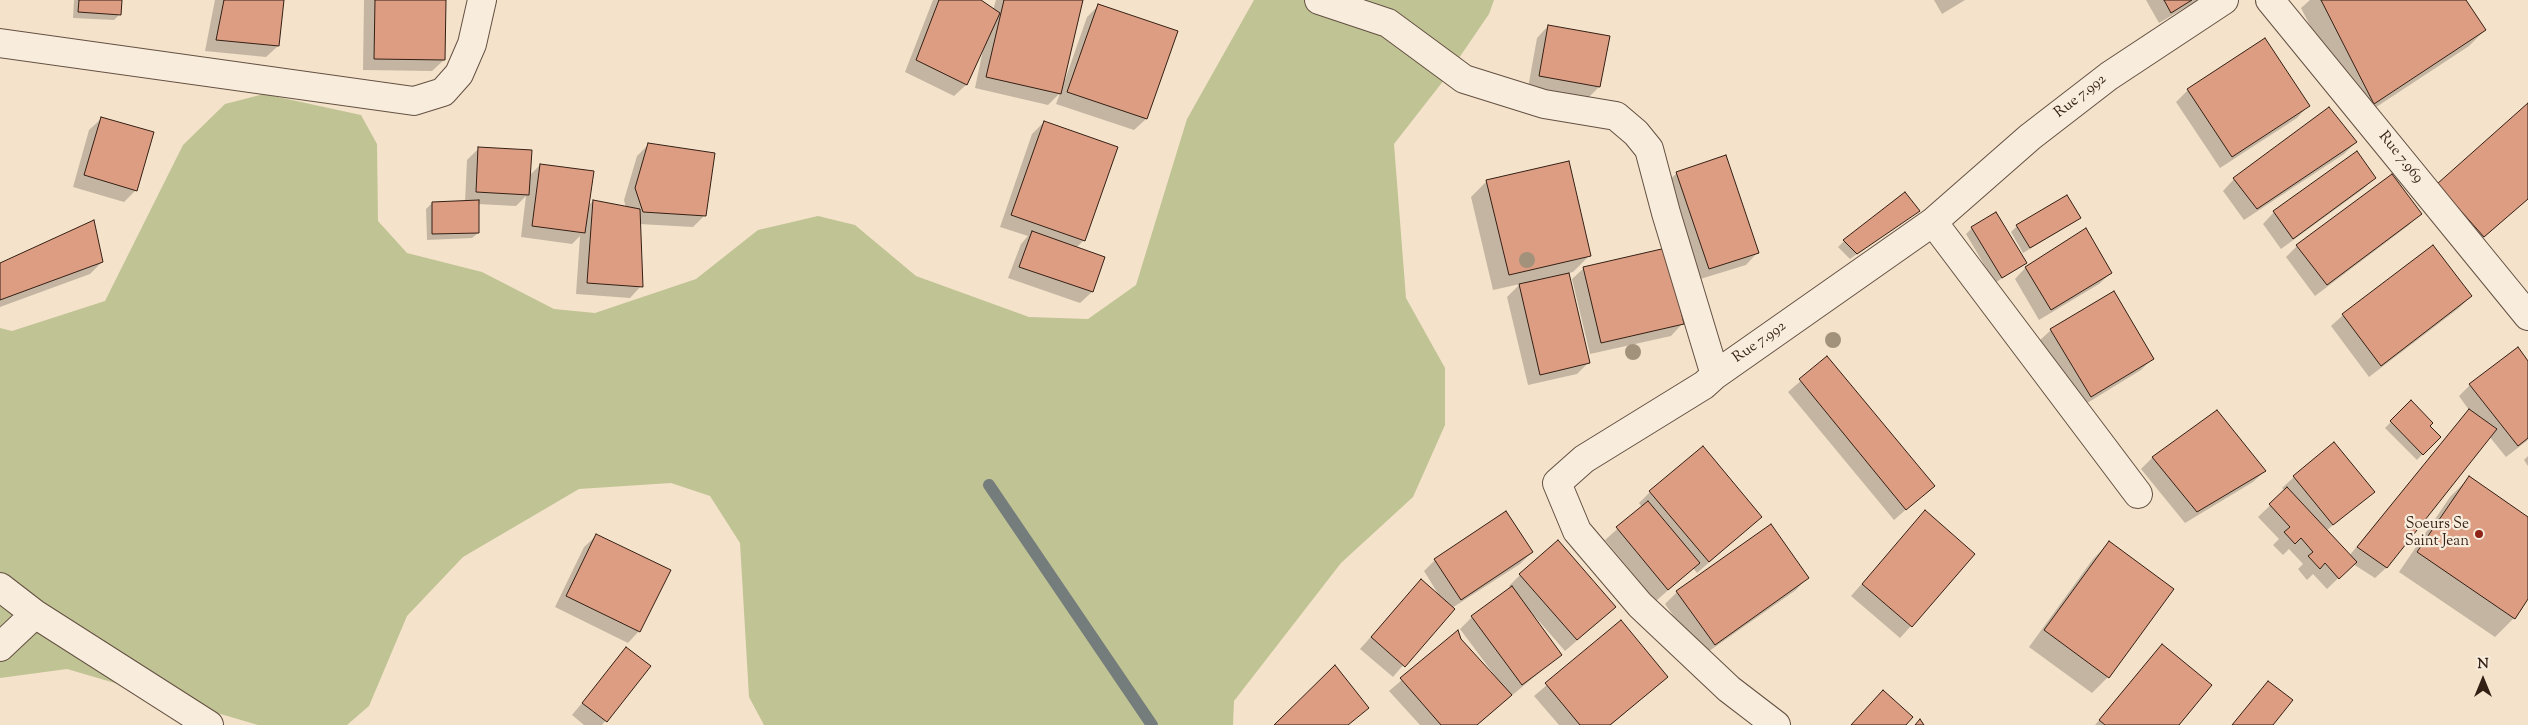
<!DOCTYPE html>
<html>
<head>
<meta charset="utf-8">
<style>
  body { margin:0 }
  #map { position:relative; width:2528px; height:725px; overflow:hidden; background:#f4e3ca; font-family:"Sorts Mill Goudy",serif }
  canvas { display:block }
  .north { position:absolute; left:2458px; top:655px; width:50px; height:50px; -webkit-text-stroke:4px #f8eddd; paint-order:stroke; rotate:0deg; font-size:14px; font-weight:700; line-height:20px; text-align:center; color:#341f14 }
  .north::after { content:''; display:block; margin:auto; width:18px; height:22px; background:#341f14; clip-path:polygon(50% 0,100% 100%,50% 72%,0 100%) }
</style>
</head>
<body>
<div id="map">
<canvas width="2528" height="725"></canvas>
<div class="north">N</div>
</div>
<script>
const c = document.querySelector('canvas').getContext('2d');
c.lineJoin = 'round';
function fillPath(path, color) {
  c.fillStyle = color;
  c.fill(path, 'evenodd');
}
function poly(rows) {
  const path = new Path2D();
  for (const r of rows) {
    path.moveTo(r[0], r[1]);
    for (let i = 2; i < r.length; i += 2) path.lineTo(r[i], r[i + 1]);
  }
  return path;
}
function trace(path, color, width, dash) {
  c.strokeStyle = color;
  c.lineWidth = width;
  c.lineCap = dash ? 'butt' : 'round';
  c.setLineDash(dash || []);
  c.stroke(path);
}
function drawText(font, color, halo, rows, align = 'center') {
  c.font = font + ' "Sorts Mill Goudy",serif';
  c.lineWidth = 4.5;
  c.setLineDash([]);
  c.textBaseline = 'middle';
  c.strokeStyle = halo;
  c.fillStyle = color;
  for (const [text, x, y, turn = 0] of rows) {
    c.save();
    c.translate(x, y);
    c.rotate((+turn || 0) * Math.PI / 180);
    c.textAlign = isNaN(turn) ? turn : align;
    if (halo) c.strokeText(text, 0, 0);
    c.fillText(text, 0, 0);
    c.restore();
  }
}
const green = poly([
  [1254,0,1494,0,1489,14,1444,80,1394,144,1406,298,1445,368,1445,425,1413,497,1341,563,1234,701,1233,725,764,725,749,697,740,543,710,496,671,483,579,489,463,557,407,616,369,706,347,725,258,725,67,669,0,678,0,328,12,331,105,301,183,145,225,104,264,94,361,115,377,144,378,221,407,253,482,272,554,309,595,313,696,279,758,230,818,216,855,225,916,276,1029,317,1088,319,1136,285,1187,119]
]);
const shadow = poly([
  [74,0,121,0,120,14,114,20,73,18],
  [215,0,283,0,278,46,266,57,205,51],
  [364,0,444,0,444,60,432,71,363,70],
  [933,0,978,0,993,10,996,0,1082,0,1063,79,1065,80,1087,17,1099,5,1176,32,1146,119,1134,130,1056,104,1060,93,1048,105,975,88,984,45,966,85,954,96,905,72],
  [1934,0,1965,0,1942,14],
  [2146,0,2198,0,2159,23],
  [2310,0,2465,0,2485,30,2469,46,2358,119,2301,8],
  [1548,26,1599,87,1588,98,1528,88,1537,38],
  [2188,90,2308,106,2297,118,2220,168,2176,102],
  [2528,105,2528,199,2467,252,2422,200],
  [101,119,136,190,124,202,73,187,89,130],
  [1044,122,1084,240,1076,248,1104,258,1092,292,1080,303,1008,278,1021,244,1028,236,1000,227,1032,134],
  [2356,142,2344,154,2244,220,2223,191,2234,179],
  [649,144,704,216,693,227,639,224,641,286,630,298,576,294,580,236,572,244,521,237,526,196,516,206,478,204,478,233,472,238,427,240,426,209,432,203,465,202,467,160,478,149,529,176,540,165,587,207,593,201,626,208,624,200,637,156],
  [1677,173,1757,253,1746,265,1697,280,1665,184],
  [2375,178,2363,189,2281,249,2263,224,2274,212],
  [1487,181,1589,256,1573,272,1568,273,1589,362,1577,374,1528,385,1507,297,1520,284,1493,290,1471,197],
  [1918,211,1850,259,1838,247,1844,241],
  [2420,213,2409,225,2315,296,2286,257,2297,246],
  [2079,218,2073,223,2023,253,2011,232,2017,226],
  [1972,228,2025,263,1995,283,1966,234],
  [102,262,90,274,0,307,0,264],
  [2026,267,2111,273,2099,284,2039,320,2015,279],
  [1584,268,1682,324,1671,336,1590,354,1572,279],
  [2471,296,2459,308,2369,377,2331,326,2343,315],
  [2051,330,2153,358,2141,370,2079,408,2039,341],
  [1827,358,1933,486,1894,520,1788,392],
  [2528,363,2528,440,2506,457,2489,436,2387,567,2375,578,2353,564,2327,589,2313,574,2307,580,2298,569,2303,564,2289,549,2283,555,2273,545,2279,539,2258,517,2285,491,2282,488,2294,477,2373,492,2326,531,2349,556,2469,410,2459,396,2470,385],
  [2411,402,2439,437,2417,460,2385,428],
  [2216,412,2265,471,2253,482,2185,523,2141,469,2152,458],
  [2528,456,2528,466,2524,460],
  [2469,478,2528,518,2528,597,2514,618,2495,637,2399,572,2450,497],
  [1650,492,1761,517,1697,573,1693,568,1656,601,1605,540,1642,507,1639,503],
  [1925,512,1911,626,1900,638,1851,596],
  [1771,525,1807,578,1796,590,1702,656,1665,604,1677,592],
  [596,536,639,631,628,643,555,607,584,547],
  [2109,543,2108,677,2092,693,2029,647,2093,559],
  [1532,552,1520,564,1452,608,1393,677,1360,649,1410,593,1440,597,1424,571,1435,560],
  [1520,575,1603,618,1565,651,1531,612,1530,614,1560,655,1477,725,1420,725,1389,691,1458,632,1460,639,1494,677,1495,676,1460,629,1472,617,1511,589,1509,586],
  [1621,622,1667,677,1611,725,1559,725,1534,696],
  [2162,645,2178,725,2095,725,2151,657],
  [627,649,649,666,602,725,584,725,572,715],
  [2269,682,2271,725,2232,725,2257,694]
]);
const stream = poly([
  [989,485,1152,725]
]);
const building = poly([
  [79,0,122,0,121,15,78,12,79,0],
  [224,0,284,0,279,46,216,40,224,0],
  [375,0,446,0,445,60,374,59,375,0],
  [939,0,981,0,1000,13,967,85,916,60,939,0],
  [1004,0,1083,0,1061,94,986,77,1004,0],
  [2164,0,2192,0,2171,13,2164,0],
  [2321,0,2466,0,2486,30,2374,104,2321,0],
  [1098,4,1178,31,1147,119,1067,92,1098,4],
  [1548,25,1610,36,1600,87,1539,76,1548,25],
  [2265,38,2310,106,2232,157,2187,89,2265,38],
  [2528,103,2528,199,2484,237,2437,184,2528,103],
  [2329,107,2357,142,2257,209,2233,178,2329,107],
  [101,117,154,132,137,191,84,175,101,117],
  [1044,121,1118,147,1085,241,1011,215,1044,121],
  [648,143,715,153,706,216,643,212,635,188,648,143],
  [478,147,532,150,529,195,476,192,478,147],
  [2357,151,2376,178,2293,239,2273,211,2357,151],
  [1726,155,1759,253,1709,269,1676,172,1726,155],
  [1569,161,1591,256,1509,275,1486,180,1569,161],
  [540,164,594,171,585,233,532,226,540,164],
  [2392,174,2422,214,2327,285,2296,245,2392,174],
  [1905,192,1920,211,1857,254,1843,240,1905,192],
  [2067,195,2081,218,2030,248,2016,225,2067,195],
  [479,200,479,233,432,234,432,202,479,200],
  [593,200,640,209,643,287,587,283,593,200],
  [1996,212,2027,263,2002,278,1971,227,1996,212],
  [94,220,103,262,0,300,0,263,94,220],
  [2086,228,2112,273,2051,310,2025,267,2086,228],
  [1032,231,1105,257,1093,292,1019,267,1032,231],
  [2433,245,2472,296,2381,366,2342,314,2433,245],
  [1666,248,1684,324,1601,343,1583,267,1666,248],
  [1569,273,1590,363,1540,375,1519,284,1569,273],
  [2114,291,2154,359,2091,397,2050,329,2114,291],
  [2518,347,2528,361,2528,438,2518,446,2469,384,2518,347],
  [1827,356,1935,486,1906,510,1799,379,1827,356],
  [2411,400,2433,423,2430,426,2441,437,2423,455,2390,421,2411,400],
  [2469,409,2497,429,2387,568,2357,547,2469,409],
  [2217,410,2266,471,2197,512,2152,457,2217,410],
  [2334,442,2375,492,2333,525,2293,476,2334,442],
  [1703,446,1762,517,1709,562,1649,491,1703,446],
  [2469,476,2528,517,2528,599,2515,619,2417,552,2469,476],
  [2287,487,2357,562,2339,579,2325,563,2320,569,2308,556,2313,552,2301,538,2295,544,2284,532,2290,527,2269,504,2287,487],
  [1648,501,1700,563,1668,590,1616,527,1648,501],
  [1925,510,1975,554,1912,627,1862,584,1925,510],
  [1506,511,1533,552,1461,600,1434,559,1506,511],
  [1771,524,1809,578,1715,645,1676,591,1771,524],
  [596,534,671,570,640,632,566,596,596,534],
  [1558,540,1616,607,1577,640,1519,574,1558,540],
  [2109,541,2174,589,2109,678,2044,630,2109,541],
  [1421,579,1455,609,1405,667,1371,637,1421,579],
  [1512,586,1562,655,1522,685,1471,616,1512,586],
  [1621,620,1668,677,1610,725,1580,725,1545,683,1621,620],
  [1458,630,1461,639,1512,695,1477,725,1441,725,1400,678,1458,630],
  [2162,644,2212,685,2179,725,2105,725,2099,720,2162,644],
  [626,647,651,666,607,722,582,703,626,647],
  [1335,665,1369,708,1348,725,1274,725,1335,665],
  [2268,681,2293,700,2273,725,2232,725,2268,681],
  [1883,690,1913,717,1906,725,1851,725,1883,690],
  [1920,719,1924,725,1915,725,1920,719]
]);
const minor = poly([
  [1319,0,1388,23,1464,79,1544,104,1616,116,1636,133,1649,149,1666,213,1715,375],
  [2270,0,2528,316],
  [0,43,414,101,443,92,459,74,472,44,482,0],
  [1933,222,2138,494],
  [0,587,35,614,0,647],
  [35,614,209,725],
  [1776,725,1729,689,1640,605,1577,531,1557,483,1584,459,1704,385,1715,375,1933,222,2030,137,2109,76,2224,0]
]);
const trees = [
  [1527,260],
  [1833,340],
  [1633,352]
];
const markers = [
  [2479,534,5,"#8f2418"]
];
const streetNames = [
  ["Rue 7.992",2081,97,-38],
  ["Rue 7.969",2400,158,51],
  ["Rue 7.992",1760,343,-35]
];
const poiNames = [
  ["Soeurs Se",2469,525],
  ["Saint Jean",2469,542]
];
fillPath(green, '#c0c394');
fillPath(shadow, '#0003');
trace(stream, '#757d7c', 12);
fillPath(building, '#dc9d83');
trace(building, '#341f14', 1);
trace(minor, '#645042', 30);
trace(minor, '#f8eddd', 28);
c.fillStyle = '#a2927b';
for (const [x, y] of trees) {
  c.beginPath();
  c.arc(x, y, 8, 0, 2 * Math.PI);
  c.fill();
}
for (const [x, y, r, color] of markers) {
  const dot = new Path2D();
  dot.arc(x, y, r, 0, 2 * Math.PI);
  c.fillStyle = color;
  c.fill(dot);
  trace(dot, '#f8eddd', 2);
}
drawText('15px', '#341f14', '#f8eddd', streetNames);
drawText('15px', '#341f14', '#f8eddd', poiNames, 'right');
</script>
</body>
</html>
